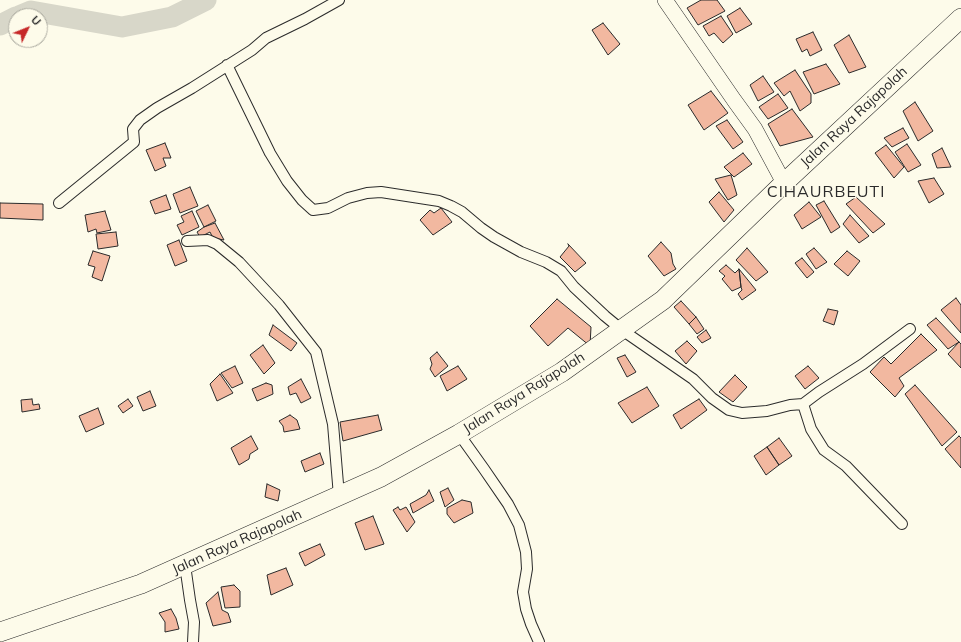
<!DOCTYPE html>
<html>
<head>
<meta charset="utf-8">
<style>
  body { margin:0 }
  #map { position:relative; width:961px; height:642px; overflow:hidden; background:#fdfbea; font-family:Mulish,sans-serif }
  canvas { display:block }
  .north { position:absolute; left:8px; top:8px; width:40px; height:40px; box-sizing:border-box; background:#fdfbea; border:1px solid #a9a89e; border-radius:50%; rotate:47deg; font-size:11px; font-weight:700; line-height:16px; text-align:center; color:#2b2b2b }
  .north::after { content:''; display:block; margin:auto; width:14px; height:18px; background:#c62828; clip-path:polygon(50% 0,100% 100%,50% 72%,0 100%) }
</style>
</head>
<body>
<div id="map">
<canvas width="961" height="642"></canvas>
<div class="north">U</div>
</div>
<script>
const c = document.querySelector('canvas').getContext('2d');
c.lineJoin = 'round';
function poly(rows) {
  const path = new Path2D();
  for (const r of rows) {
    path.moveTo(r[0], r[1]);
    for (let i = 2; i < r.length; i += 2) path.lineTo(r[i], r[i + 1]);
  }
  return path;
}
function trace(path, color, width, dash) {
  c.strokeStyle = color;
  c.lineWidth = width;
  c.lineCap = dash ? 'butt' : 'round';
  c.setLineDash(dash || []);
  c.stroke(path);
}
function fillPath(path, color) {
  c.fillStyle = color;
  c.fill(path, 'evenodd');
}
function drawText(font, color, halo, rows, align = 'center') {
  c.font = font + ' Mulish,sans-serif';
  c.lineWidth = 3;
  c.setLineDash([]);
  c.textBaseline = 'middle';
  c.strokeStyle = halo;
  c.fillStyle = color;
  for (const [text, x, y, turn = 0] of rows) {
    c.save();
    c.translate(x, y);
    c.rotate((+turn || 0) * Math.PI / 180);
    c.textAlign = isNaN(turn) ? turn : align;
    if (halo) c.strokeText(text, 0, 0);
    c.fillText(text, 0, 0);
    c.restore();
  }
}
const river = poly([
  [19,16,31,11,122,27,172,17,206,0],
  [0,25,16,17]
]);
const building = poly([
  [701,0,717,0,725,11,698,25,687,8,701,0],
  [740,8,752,24,736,33,727,16,740,8],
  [721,16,733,34,723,43,714,33,709,36,703,26,721,16],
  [603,23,620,44,608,55,592,30,603,23],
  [813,32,822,50,810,56,807,49,802,52,796,39,813,32],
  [849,35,866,67,849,73,834,45,849,35],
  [826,64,840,84,814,94,803,72,826,64],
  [795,70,811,94,811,103,800,111,790,91,784,96,774,83,795,70],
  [763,76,774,92,758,101,750,85,763,76],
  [711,91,728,113,704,130,688,105,711,91],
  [778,94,788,108,768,119,759,107,778,94],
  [915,102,933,131,918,141,903,111,915,102],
  [792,109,813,137,780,146,768,124,792,109],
  [727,120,743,142,733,149,716,126,727,120],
  [903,128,909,138,892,147,884,138,903,128],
  [165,143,171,158,163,158,166,166,155,171,146,150,165,143],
  [907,144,921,165,908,172,895,152,907,144],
  [886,145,904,167,894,178,875,153,886,145],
  [942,148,951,167,937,168,932,154,942,148],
  [743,153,752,164,734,177,724,167,743,153],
  [731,175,737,195,728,200,715,179,731,175],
  [934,178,944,194,929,203,918,181,934,178],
  [190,187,198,206,180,213,173,194,190,187],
  [719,192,734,210,724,222,709,202,719,192],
  [166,195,171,209,155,214,150,201,166,195],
  [856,197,885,224,873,233,846,204,856,197],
  [824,201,840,227,831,233,816,205,824,201],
  [809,202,821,217,802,229,794,215,809,202],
  [0,203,43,204,43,220,0,218,0,203],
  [208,205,216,221,204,227,196,211,208,205],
  [441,208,452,222,433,235,420,220,430,210,434,213,441,208],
  [105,211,111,230,97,233,96,229,88,232,85,215,105,211],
  [192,211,199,227,182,235,177,225,184,222,181,216,192,211],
  [850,215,869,236,859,243,843,224,850,215],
  [215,223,224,240,213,238,210,232,200,237,197,232,204,227,215,223],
  [116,232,118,246,98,249,96,234,116,232],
  [179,240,187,261,175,266,167,245,179,240],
  [661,242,671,253,673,264,676,269,664,276,648,256,661,242],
  [568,244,586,263,575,272,560,257,569,246,568,244],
  [747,248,768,272,756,281,736,260,747,248],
  [814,248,827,262,816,269,806,254,814,248],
  [93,251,110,256,102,281,92,277,95,267,88,265,93,251],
  [847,251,860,261,848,276,834,264,847,251],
  [802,258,814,272,807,278,795,263,802,258],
  [726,265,735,273,739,269,741,287,732,291,722,279,725,276,719,271,726,265],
  [739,269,756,290,742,300,738,294,742,290,741,287,739,269],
  [956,298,961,305,961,333,941,310,956,298],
  [557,299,591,327,590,346,568,328,548,346,540,337,530,326,557,299],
  [681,301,696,317,689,324,674,307,681,301],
  [828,309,838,311,834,325,823,321,828,309],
  [696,317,704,329,697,334,689,324,696,317],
  [936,318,959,342,948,349,927,325,936,318],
  [273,325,297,343,291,351,269,335,273,325],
  [706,330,711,338,702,343,697,337,706,330],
  [921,334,937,350,899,378,904,386,895,397,870,372,884,357,891,364,921,334],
  [687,341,697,351,686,364,675,351,687,341],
  [959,342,961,344,961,368,948,354,959,342],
  [263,345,275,363,264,374,250,355,263,345],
  [437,352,448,366,435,377,430,369,432,364,430,358,437,352],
  [625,355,636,372,627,377,617,358,625,355],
  [235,366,243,383,232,388,221,373,235,366],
  [458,366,467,379,447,391,440,376,458,366],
  [808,366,819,378,805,389,795,376,808,366],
  [220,374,233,393,217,401,210,384,220,374],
  [735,375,747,387,733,402,719,392,735,375],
  [301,379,311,398,301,403,296,393,290,395,288,387,301,379],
  [266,383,272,385,273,394,257,401,252,389,266,383],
  [915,385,957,432,942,446,905,394,915,385],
  [647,387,659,406,632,423,618,403,647,387],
  [150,391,156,406,143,411,137,397,150,391],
  [32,399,33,405,39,404,40,409,22,412,21,400,32,399],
  [128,399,133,406,123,413,118,406,128,399],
  [699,399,707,410,681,429,673,415,699,399],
  [98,408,104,424,86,432,79,416,98,408],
  [290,415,297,420,300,429,284,432,283,426,279,421,290,415],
  [378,415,382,430,343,441,340,422,378,415],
  [251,436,258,449,250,454,249,459,239,465,231,448,251,436],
  [959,436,961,438,961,468,945,449,959,436],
  [779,438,792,456,779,465,767,447,779,438],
  [767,447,779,465,766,475,754,456,767,447],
  [320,453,324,464,305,472,301,461,320,453],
  [267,484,280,490,278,501,265,497,267,484],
  [448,488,454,500,445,507,440,492,448,488],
  [429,490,434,501,413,513,410,504,426,495,429,490],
  [462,500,471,502,473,513,454,523,447,514,447,508,462,500],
  [398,507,400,510,406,507,415,522,407,532,393,510,398,507],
  [373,516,384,544,365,550,355,523,373,516],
  [320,544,325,555,305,566,299,553,320,544],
  [286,568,293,585,271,595,267,575,286,568],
  [234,585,240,591,240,607,225,608,221,587,234,585],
  [218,592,222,610,228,613,231,622,213,626,206,603,218,592],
  [171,609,176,618,179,629,165,632,165,622,159,613,171,609]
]);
const street = poly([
  [227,65,270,153,287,181,302,200,313,210,328,208,348,198,367,193,381,192,439,201,451,206,462,212,481,228,494,237,521,252,546,262,561,271,574,287,605,316,622,330,693,379,712,398,729,410,742,413,767,411,790,405,803,404,819,392,863,364,910,329],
  [59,203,134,142,133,129,140,120,157,108,192,88,252,50,266,38,305,19,339,0],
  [187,241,208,240,217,244,239,262,279,305,316,352,333,424,339,496],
  [803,404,811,429,824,450,846,466,902,524],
  [459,434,484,469,508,504,519,525,526,552,527,569,523,592,526,609,531,624,539,642],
  [185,565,190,600,194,622,193,642]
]);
const secondary = poly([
  [665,0,734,100,755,129,784,183]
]);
const highway = poly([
  [0,632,141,584,381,477,459,434,562,372,663,300,784,183,961,18]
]);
const streetNames = [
  ["Jalan Raya Rajapolah",854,117,-43],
  ["Jalan Raya Rajapolah",524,393,-32],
  ["Jalan Raya Rajapolah",237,542,-24]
];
const quarterNames = [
  ["CIHAURBEUTI",826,192]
];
trace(river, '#d8d7c9', 21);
fillPath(building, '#f2b8a0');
trace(building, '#2b2b2b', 1);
trace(street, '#2b2b2b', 12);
trace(secondary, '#2b2b2b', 16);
trace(highway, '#2b2b2b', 20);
trace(street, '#fdfbea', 10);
trace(secondary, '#fdfbea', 15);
trace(highway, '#fdfbea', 19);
drawText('14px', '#2b2b2b', '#fdfbea', streetNames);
c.letterSpacing = '1px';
drawText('16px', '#2b2b2b', '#fdfbea', quarterNames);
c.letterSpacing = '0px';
</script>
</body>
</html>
